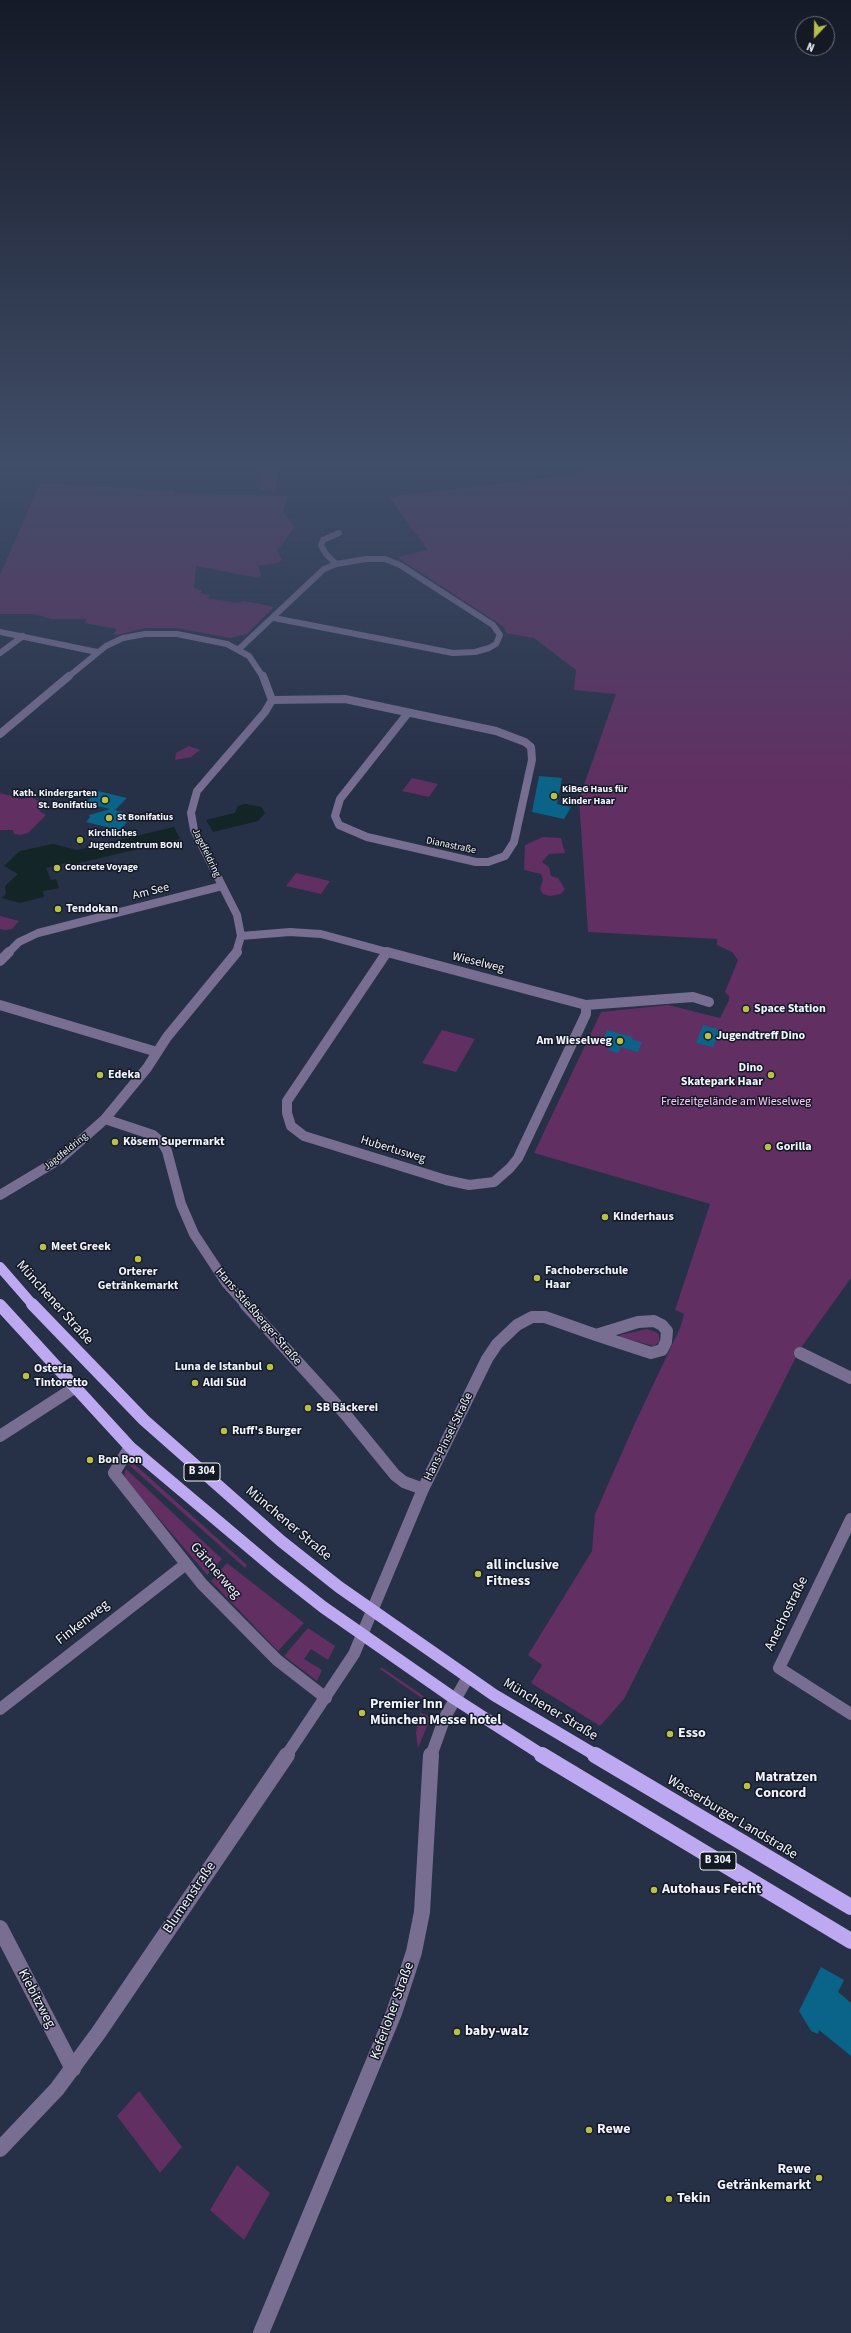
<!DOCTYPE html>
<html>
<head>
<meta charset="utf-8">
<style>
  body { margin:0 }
  #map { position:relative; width:851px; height:2333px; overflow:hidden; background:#263047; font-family:"Source Sans 3",sans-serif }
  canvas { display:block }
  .north { position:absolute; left:795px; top:16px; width:40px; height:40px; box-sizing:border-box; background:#141923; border:1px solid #6c717b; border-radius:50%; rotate:202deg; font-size:11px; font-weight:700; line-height:16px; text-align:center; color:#f0f4fe }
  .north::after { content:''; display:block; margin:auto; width:14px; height:18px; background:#b8c147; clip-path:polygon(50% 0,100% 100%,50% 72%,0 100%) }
</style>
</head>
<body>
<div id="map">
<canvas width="851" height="2333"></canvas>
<div class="north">N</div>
</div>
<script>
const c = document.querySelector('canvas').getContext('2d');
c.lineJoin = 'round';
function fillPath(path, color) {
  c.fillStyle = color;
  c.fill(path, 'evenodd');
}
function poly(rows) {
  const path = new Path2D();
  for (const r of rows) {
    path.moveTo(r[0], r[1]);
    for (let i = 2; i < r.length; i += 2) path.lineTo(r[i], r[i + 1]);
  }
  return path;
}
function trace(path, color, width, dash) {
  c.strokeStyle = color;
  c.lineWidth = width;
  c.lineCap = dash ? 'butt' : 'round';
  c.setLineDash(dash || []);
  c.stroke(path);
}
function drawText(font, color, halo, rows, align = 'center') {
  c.font = font + ' "Source Sans 3",sans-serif';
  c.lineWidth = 3;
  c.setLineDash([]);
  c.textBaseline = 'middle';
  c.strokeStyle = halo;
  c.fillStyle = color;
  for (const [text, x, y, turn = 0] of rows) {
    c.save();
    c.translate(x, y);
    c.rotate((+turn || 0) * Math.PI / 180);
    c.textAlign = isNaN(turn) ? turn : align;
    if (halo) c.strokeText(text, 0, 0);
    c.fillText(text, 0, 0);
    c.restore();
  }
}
const green = poly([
  [264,462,281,462,275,490,260,490,259,484],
  [568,462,851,462,851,1278,800,1349,624,1699,600,1726,531,1683,542,1665,528,1655,592,1551,595,1514,635,1423,680,1328,684,1314,675,1310,710,1204,534,1153,601,1012,668,1005,720,1018,729,1000,729,996,725,992,738,960,732,952,717,945,717,939,588,932,579,799,616,694,574,690,576,670,534,638,506,633,504,627,397,557,428,550,389,497,586,473],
  [40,483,175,491,174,494,288,496,283,512,295,527,278,549,277,552,282,560,276,563,258,566,261,576,258,578,196,566,194,588,202,591,200,593,210,595,207,598,238,603,243,601,255,603,274,607,247,634,230,638,175,628,146,628,117,635,113,634,117,629,84,623,87,619,51,619,34,614,0,614,0,575],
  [189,746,200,750,191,757,175,760,176,753],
  [412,778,438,784,429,797,402,791],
  [0,793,22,799,31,797,39,801,45,807,39,811,46,815,28,833,21,835,14,834,13,830,0,830],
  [543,837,561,838,565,853,549,854,542,862,549,867,551,876,558,878,565,889,561,894,550,896,543,894,540,889,543,880,541,874,524,870,525,845],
  [296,873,330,881,321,894,286,886],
  [0,916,19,921,12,929,5,930,0,929],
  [442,1030,475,1039,456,1072,422,1063],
  [647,1329,656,1332,659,1335,659,1342,654,1346,620,1337,620,1335],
  [131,1461,247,1565,245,1568,128,1464],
  [126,1469,222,1559,207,1575,127,1481,124,1475],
  [227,1563,304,1623,278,1651,211,1581],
  [308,1628,335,1646,328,1660,311,1649,304,1659,322,1670,317,1681,284,1656],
  [381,1667,422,1695,430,1704,380,1669],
  [420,1713,427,1715,430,1719,418,1748,416,1733],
  [139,2091,182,2147,160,2173,117,2116],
  [237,2165,270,2193,244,2240,210,2210]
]);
const water = poly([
  [245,804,261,807,265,813,258,821,213,832,206,820,235,813,238,806],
  [174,827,180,839,71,865,70,862,46,868,51,880,56,879,59,888,43,891,44,897,20,903,2,898,6,894,5,886,18,874,4,866,20,851,53,844,77,850]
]);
const building = poly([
  [539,776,562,778,557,804,571,807,564,819,532,812],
  [98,791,127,798,115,810,131,814,125,825,119,830,86,822,90,817,89,815,110,809,85,803],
  [703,1025,720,1030,713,1047,696,1043],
  [607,1030,633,1037,632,1040,642,1042,638,1052,621,1047,618,1053,608,1050,610,1044,602,1042],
  [821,1967,844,1980,838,1992,851,2003,851,2056,819,2030,818,2034,811,2031,799,2011]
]);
const streetFar4 = poly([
  [336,564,326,554,321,545,323,540,339,533],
  [0,632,97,652],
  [239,649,324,569,336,564,366,559,385,559,400,565,493,625,500,635,496,644,489,648,475,652,453,653,274,618],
  [0,653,23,636],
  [68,677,106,646,123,638,145,634,177,634,227,644,249,656,263,677]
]);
const streetFar3 = poly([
  [272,700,345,699,496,731,525,742,531,747,532,760,514,842,505,856,488,862,476,862,367,837,339,825,335,816,340,799,408,713],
  [0,734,69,676],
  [241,936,290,932,321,934,391,953],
  [8,953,19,942,38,933,222,886],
  [236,953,241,936,237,915,194,830,191,813,197,791,265,712,272,700,263,676]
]);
const streetFar2 = poly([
  [387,952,586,1005,693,997,709,1002],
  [387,952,287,1101,287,1113,291,1126,304,1136,446,1180,469,1185,494,1182,510,1168,518,1158,586,1014,586,1005],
  [0,961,9,952],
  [0,1005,157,1052],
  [105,1119,153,1135,163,1144,167,1151,181,1204,194,1234,227,1284,246,1305],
  [0,1195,60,1159,105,1119,147,1068,167,1037,237,952]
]);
const streetFar1 = poly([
  [245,1304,346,1415,395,1475,404,1482,423,1489],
  [654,1321,662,1325,667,1331,666,1342,662,1350,651,1353,596,1335,638,1322,654,1321],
  [800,1353,851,1378],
  [0,1436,74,1388],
  [130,1447,114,1473,202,1584,277,1660,326,1698],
  [851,1519,779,1668,851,1714],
  [0,1709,186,1564],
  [286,1756,354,1654,423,1489,487,1359,497,1344,517,1325,532,1317,545,1317,596,1335],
  [431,1756,445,1717,468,1677]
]);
const street = poly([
  [0,1928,73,2069],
  [0,2149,57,2089,99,2032,287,1755],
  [261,2333,394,2013,414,1952,422,1912,431,1755]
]);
const primaryFar2 = poly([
  [0,1267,33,1305]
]);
const primaryFar1 = poly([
  [32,1304,144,1420,281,1541,339,1587,494,1695,597,1756],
  [0,1305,130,1447,276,1570,323,1607,455,1699,544,1756]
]);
const primary = poly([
  [542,1755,851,1941],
  [595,1755,851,1907]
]);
const markers = [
  [554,796,4,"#b8c147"],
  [105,800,4,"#b8c147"],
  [109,818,4,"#b8c147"],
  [80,840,4,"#b8c147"],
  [57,868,4,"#b8c147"],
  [58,909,4,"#b8c147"],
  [746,1009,4,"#b8c147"],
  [708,1036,4,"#b8c147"],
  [620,1041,4,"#b8c147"],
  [100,1075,4,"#b8c147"],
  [771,1075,4,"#b8c147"],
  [115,1142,4,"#b8c147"],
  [768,1147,4,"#b8c147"],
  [605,1217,4,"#b8c147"],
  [43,1247,4,"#b8c147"],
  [138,1259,4,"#b8c147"],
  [537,1278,4,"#b8c147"],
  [270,1367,4,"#b8c147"],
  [26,1376,4,"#b8c147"],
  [195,1383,4,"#b8c147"],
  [308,1408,4,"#b8c147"],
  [224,1431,4,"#b8c147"],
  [90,1460,4,"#b8c147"],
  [478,1574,4,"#b8c147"],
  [362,1713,4,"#b8c147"],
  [670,1734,4,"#b8c147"],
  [747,1786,4,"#b8c147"],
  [654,1890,4,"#b8c147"],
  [457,2032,4,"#b8c147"],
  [589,2130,4,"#b8c147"],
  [819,2178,4,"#b8c147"],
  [669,2199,4,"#b8c147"]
];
const farPoinames = [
  ["KiBeG Haus für",562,790],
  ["Kinder Haar",562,802],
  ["Kath. Kindergarten",97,794,"right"],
  ["St. Bonifatius",97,806,"right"],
  ["St Bonifatius",117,818],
  ["Kirchliches",88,834],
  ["Jugendzentrum BONI",88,846],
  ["Concrete Voyage",65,868]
];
const farStreetnames = [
  ["Dianastraße",451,846,12],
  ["Jagdfeldring",206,853,64],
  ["Jagdfeldring",66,1152,-39]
];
const shields = [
  [202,1472,36],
  [718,1861,36]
];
const shieldNames = [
  ["B 304",202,1472],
  ["B 304",718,1861]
];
const streetNames = [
  ["Am See",151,892,-14],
  ["Wieselweg",478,963,14],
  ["Hubertusweg",393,1150,17],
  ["Hans-Stießberger-Straße",258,1317,49],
  ["Hans-Pinsel-Straße",449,1437,-64]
];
const poiNames = [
  ["Tendokan",66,909],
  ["Space Station",754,1009],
  ["Jugendtreff Dino",716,1036],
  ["Am Wieselweg",612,1041,"right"],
  ["Dino",763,1068,"right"],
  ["Skatepark Haar",763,1082,"right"],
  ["Edeka",108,1075],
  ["Kösem Supermarkt",123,1142],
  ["Gorilla",776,1147],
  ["Kinderhaus",613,1217],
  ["Meet Greek",51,1247],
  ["Fachoberschule",545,1271],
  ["Haar",545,1285],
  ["Orterer",138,1272,"center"],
  ["Getränkemarkt",138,1286,"center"],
  ["Luna de Istanbul",262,1367,"right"],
  ["Osteria",34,1369],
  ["Tintoretto",34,1383],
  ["Aldi Süd",203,1383],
  ["SB Bäckerei",316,1408],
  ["Ruff's Burger",232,1431],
  ["Bon Bon",98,1460]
];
const parkNames = [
  ["Freizeitgelände am Wieselweg",736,1102]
];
const nearStreetnames = [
  ["Münchener Straße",54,1303,48],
  ["Münchener Straße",288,1524,40],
  ["Gärtnerweg",215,1571,49],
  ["Anechostraße",787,1614,-64],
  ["Finkenweg",83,1623,-38],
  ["Münchener Straße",550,1710,31],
  ["Wasserburger Landstraße",732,1818,31],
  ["Blumenstraße",190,1898,-56],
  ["Kiebitzweg",36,1999,62],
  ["Keferloher Straße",393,2011,-70]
];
const nearPoinames = [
  ["all inclusive",486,1566],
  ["Fitness",486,1582],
  ["Premier Inn",370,1705],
  ["München Messe hotel",370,1721],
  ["Esso",678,1734],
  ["Matratzen",755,1778],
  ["Concord",755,1794],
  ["Autohaus Feicht",662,1890],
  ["baby-walz",465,2032],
  ["Rewe",597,2130],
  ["Rewe",811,2170,"right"],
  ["Getränkemarkt",811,2186,"right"],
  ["Tekin",677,2199]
];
fillPath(green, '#612f62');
fillPath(water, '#132527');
fillPath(building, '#0a648a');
trace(streetFar4, '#776e91', 6);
trace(streetFar3, '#776e91', 8);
trace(streetFar2, '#776e91', 10);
trace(streetFar1, '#776e91', 12);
trace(street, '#776e91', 16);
trace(primaryFar2, '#bda9f2', 10);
trace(primaryFar1, '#bda9f2', 12);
trace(primary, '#bda9f2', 16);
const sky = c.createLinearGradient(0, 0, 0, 789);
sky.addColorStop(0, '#151a27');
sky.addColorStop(0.59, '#414e69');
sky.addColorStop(1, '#414e6900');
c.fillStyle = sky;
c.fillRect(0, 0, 851, 789);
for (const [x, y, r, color] of markers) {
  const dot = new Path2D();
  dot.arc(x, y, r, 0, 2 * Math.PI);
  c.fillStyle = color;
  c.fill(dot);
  trace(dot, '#141923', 1.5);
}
drawText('bold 10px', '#f0f4fe', '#141923', farPoinames, 'left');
drawText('10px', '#f0f4fe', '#141923', farStreetnames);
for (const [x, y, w] of shields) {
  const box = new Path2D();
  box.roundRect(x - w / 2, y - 9, w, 18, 3);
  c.fillStyle = '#141923';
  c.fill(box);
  trace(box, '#f0f4fe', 1);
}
drawText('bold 11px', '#f0f4fe', null, shieldNames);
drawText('12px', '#f0f4fe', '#141923', streetNames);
drawText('bold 12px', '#f0f4fe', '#141923', poiNames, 'left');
drawText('12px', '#ffcaff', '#141923', parkNames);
drawText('14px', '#f0f4fe', '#141923', nearStreetnames);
drawText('bold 14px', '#f0f4fe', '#141923', nearPoinames, 'left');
</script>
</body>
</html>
